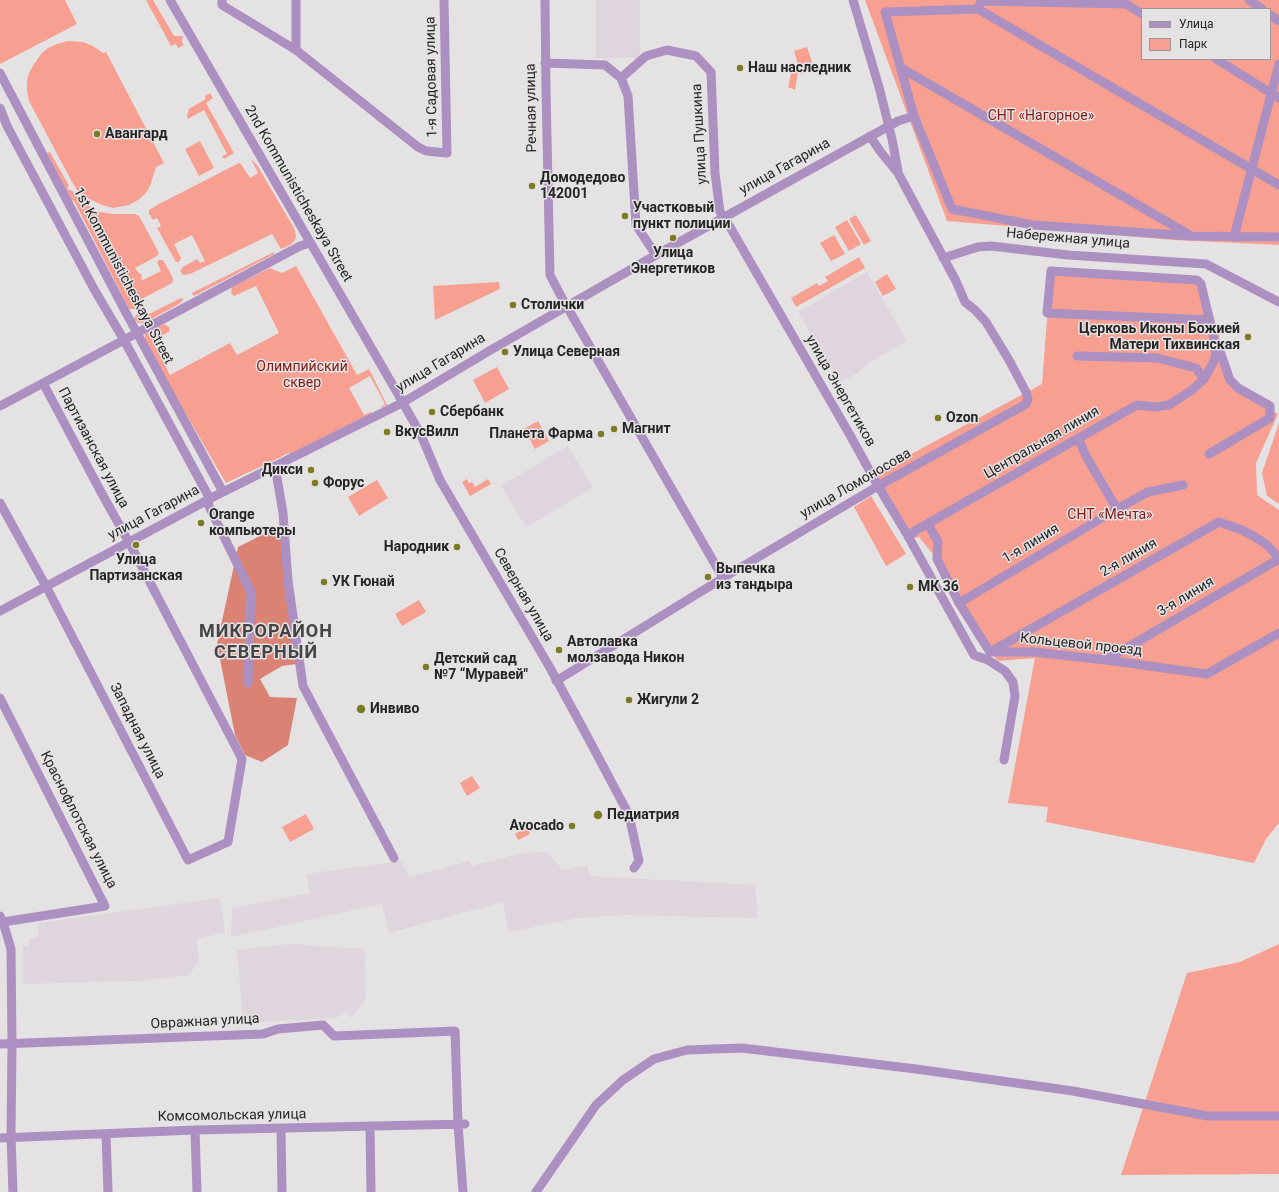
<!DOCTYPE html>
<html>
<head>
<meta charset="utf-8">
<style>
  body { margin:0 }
  #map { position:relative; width:1279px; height:1192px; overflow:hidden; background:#e5e2e4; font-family:Roboto,sans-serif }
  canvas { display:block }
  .legend { position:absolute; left:1141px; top:8px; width:130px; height:52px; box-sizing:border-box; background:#e5e2e4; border:1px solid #999698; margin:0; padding:5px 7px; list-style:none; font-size:12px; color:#262525 }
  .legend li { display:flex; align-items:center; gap:8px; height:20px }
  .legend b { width:20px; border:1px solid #999698 }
</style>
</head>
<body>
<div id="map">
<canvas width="1279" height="1192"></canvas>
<ul class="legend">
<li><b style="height:5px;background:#ac90c1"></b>Улица</li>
<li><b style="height:11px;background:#f79f91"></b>Парк</li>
</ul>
</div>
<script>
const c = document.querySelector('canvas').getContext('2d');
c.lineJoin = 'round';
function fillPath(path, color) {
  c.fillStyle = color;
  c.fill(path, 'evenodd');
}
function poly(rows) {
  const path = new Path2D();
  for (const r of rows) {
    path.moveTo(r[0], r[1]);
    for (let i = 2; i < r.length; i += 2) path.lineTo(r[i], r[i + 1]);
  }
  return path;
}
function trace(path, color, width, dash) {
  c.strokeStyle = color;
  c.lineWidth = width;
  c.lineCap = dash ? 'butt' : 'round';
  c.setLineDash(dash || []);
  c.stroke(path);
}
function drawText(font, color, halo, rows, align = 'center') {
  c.font = font + ' Roboto,sans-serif';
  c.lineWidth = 3;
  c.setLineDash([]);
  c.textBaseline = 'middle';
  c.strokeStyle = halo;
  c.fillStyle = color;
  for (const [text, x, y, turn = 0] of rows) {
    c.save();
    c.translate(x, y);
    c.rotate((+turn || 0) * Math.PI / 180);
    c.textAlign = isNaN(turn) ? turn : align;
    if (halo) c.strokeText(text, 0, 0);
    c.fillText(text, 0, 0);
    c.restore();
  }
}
const built = poly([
  [596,0,640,0,640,58,596,58],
  [867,272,907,341,872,361,856,374,839,383,798,312],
  [568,446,593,488,526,527,501,486],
  [547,852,563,870,587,865,590,876,755,885,758,918,625,915,577,918,509,932,503,902,389,933,382,904,231,937,232,908,310,893,306,874,401,861,409,877,469,861,472,866,523,853],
  [220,898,225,932,197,939,199,961,189,975,135,981,23,984,23,946,30,947,29,938,38,938,38,923],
  [290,944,365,949,366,998,351,1018,346,1012,336,1018,243,1023,237,950]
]);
const green = poly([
  [0,0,65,0,77,24,0,64],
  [146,0,153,0,174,36,183,36,182,42,184,45,178,48,176,44,171,46],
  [865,0,1279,0,1279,245,1174,240,947,221],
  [1142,9,1270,9,1270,59,1142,59],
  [68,41,83,42,93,46,103,53,106,52,164,163,156,167,150,186,146,193,138,200,129,205,113,208,102,205,85,197,77,190,72,182,29,101,27,91,27,81,29,73,34,64,41,54,48,48,57,44],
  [807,47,814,69,801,74,794,51],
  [798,72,795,90,788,87,791,73],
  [210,93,213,98,206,103,234,153,224,159,222,156,227,154,204,110,188,119,187,116,189,109,206,99,205,96],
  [200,141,214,168,199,176,185,149],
  [50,152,69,186,67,187,69,190,71,190,86,204,95,209,95,211,113,214,135,214,139,216,159,253,157,256,135,268,139,273,142,275,141,279,143,280,161,271,157,262,159,260,163,260,172,276,173,280,172,283,134,303,136,308,136,309,129,309,89,230,74,201,71,200,47,153],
  [251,159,257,165,294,228,296,235,295,240,290,245,281,249,272,234,190,274,183,275,180,271,183,267,197,259,200,263,205,261,192,235,174,244,181,258,179,262,176,262,157,228,161,226,157,218,153,220,149,214,149,210,159,204,239,163,241,164,250,178,258,173],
  [856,215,871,241,864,245,849,219],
  [847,220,861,244,849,251,835,227],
  [834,235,845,254,831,261,820,243],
  [274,252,274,254,194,296,193,295,192,293],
  [859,257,865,268,796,307,791,298,817,283,819,286,828,281,825,277],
  [296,266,357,375,369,369,387,405,381,408,381,407,385,404,370,376,349,388,364,415,371,412,372,413,291,458,289,453,226,483,146,345,144,339,145,334,164,324,169,327,169,332,152,340,170,375,230,343,237,355,279,333,256,286,234,296,231,293,232,287,270,268,282,273],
  [1051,268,1203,280,1234,389,1278,414,1256,463,1257,495,1279,510,1279,823,1266,839,1254,863,1046,822,1048,807,1008,803,1035,658,998,661,990,652,937,559,919,537,908,539,872,475,1042,384],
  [887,274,896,289,883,296,875,282],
  [499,282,500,289,435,320,433,286],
  [181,298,182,298,183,300,179,304,144,323,138,323,134,319,136,315,138,313,143,317],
  [497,367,509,389,485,403,473,380],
  [538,421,549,441,535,449,524,429],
  [1279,423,1279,504,1267,496,1262,473],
  [467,479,469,483,472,482,475,487,488,479,491,484,470,496,462,482],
  [377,480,388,498,359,516,348,497],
  [871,496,906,554,886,566,854,507],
  [419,600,426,612,402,626,395,614],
  [472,776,480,788,467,796,460,783],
  [306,814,314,829,290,842,282,827],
  [527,827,530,834,518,840,515,834],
  [1279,944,1279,1174,1121,1175,1187,973,1240,962]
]);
const forest = poly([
  [280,526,296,664,282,666,260,679,270,697,297,698,288,745,262,762,245,755,235,735,217,644,238,547]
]);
const minor = poly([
  [170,0,398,394,421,435,440,480,549,666,586,734,629,815,639,861,634,868],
  [222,0,222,5,296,50,418,147,426,151,447,153,444,0],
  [296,0,296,50],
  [545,0,546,91,550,275,562,298,723,578],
  [853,0,879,87,892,139,898,171],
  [1249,0,1262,9],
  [978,9,981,1,1126,4,1142,14],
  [1270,15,1279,21],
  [1216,59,1279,98],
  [545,63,605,65,621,78,628,96,636,225,656,255],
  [901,68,1188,234],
  [0,73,124,309,223,492],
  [621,78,646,56,667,50,696,56,711,72,715,173,720,212,730,227,850,435,878,486,908,536,974,655,988,660,1005,671,1013,682,1015,696,1004,760],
  [0,108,7,126,94,289,124,340,210,499,208,504,251,592,248,683],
  [1279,185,978,9,885,12,914,116,952,209,1033,225,1191,236,1279,237],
  [1234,237,1279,64],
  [943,258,978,247,991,246,1068,255,1206,264,1279,302],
  [1077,356,1157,358,1196,368,1204,379],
  [0,406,300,246,310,243],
  [1078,438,1087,458,1117,509],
  [1209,454,1270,418,1270,406,1238,388,1230,380,1220,351,1216,347],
  [275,466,283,513,288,581,303,686,394,858],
  [0,503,48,590,188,860,228,842,242,759,131,546,101,492,43,383],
  [928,524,938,542,937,559,959,603,990,652,1034,652,1106,660,1207,674,1279,633],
  [908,536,918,529,1137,405,1155,407,1169,405,1192,390,1204,379,1207,374,1215,359,1216,347,1201,284,1197,280,1051,271,1047,313,1209,320],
  [959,603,1117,509,1148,492,1183,485],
  [0,611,217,495,402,403,489,351,656,255,898,121,914,116],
  [992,651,1219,522,1242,530,1255,537,1267,545,1279,558],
  [1106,660,1279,559],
  [556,681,723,578,878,486,1026,404,1028,399,1026,392,1009,360,986,322,975,310,965,302,956,281,898,173,880,151,870,136],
  [0,698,105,906,3,922],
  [0,916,3,922,11,949,12,1044,11,1137,13,1192],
  [0,1044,263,1034,278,1029,323,1025,334,1036,455,1031,458,1124,463,1192],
  [370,1126,371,1192],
  [281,1129,282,1192],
  [195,1130,197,1192],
  [106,1134,108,1192],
  [0,1138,195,1130,465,1124],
  [536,1192,596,1105,623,1080,654,1059,687,1050,742,1048,916,1069,1073,1091,1208,1116,1279,1116]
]);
const markers = [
  [740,68,4,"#7c7b23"],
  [97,134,4,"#7c7b23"],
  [532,186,4,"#7c7b23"],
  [625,216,4,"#7c7b23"],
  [673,238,4,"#7c7b23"],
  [513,305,4,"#7c7b23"],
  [1248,337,4,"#7c7b23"],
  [505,352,4,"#7c7b23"],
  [432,412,4,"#7c7b23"],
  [938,418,4,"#7c7b23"],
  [614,429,4,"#7c7b23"],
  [387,432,4,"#7c7b23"],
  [601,434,4,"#7c7b23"],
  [311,470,4,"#7c7b23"],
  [315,483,4,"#7c7b23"],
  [201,523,4,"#7c7b23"],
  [136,545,4,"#7c7b23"],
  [457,547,4,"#7c7b23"],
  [708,577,4,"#7c7b23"],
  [324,582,4,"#7c7b23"],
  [910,587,4,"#7c7b23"],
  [559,650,4,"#7c7b23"],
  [426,667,4,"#7c7b23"],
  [629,700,4,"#7c7b23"],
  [361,709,5,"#7c7b23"],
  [598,815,5,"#7c7b23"],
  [572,826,4,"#7c7b23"]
];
const poiNames = [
  ["Наш наследник",748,68],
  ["Авангард",105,134],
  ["Домодедово",540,178],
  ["142001",540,194],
  ["Участковый",633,208],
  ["пункт полиции",633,224],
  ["Улица",673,253,"center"],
  ["Энергетиков",673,269,"center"],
  ["Столички",521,305],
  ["Церковь Иконы Божией",1240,329,"right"],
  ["Матери Тихвинская",1240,345,"right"],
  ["Улица Северная",513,352],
  ["Сбербанк",440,412],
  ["Ozon",946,418],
  ["Магнит",622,429],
  ["ВкусВилл",395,432],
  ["Планета Фарма",593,434,"right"],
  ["Дикси",303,470,"right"],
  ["Форус",323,483],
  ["Orange",209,515],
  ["компьютеры",209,531],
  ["Народник",449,547,"right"],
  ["Улица",136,560,"center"],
  ["Партизанская",136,576,"center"],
  ["Выпечка",716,569],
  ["из тандыра",716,585],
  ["УК Гюнай",332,582],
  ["МК 36",918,587],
  ["Автолавка",567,642],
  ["молзавода Никон",567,658],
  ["Детский сад",434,659],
  ["№7 “Муравей\"",434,675],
  ["Жигули 2",637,700],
  ["Инвиво",370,709],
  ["Педиатрия",607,815],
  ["Avocado",564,826,"right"]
];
const streetNames = [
  ["1-я Садовая улица",432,77,-91],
  ["Речная улица",532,108,-91],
  ["улица Пушкина",700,134,-93],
  ["улица Гагарина",785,167,-29],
  ["2nd Kommunisticheskaya Street",298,194,60],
  ["Набережная улица",1068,239,5],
  ["1st Kommunisticheskaya Street",123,276,62],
  ["улица Гагарина",441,363,-31],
  ["улица Энергетиков",840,391,60],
  ["Центральная линия",1042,443,-30],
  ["Партизанская улица",93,448,62],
  ["улица Ломоносова",856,484,-30],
  ["улица Гагарина",154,513,-28],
  ["1-я линия",1031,544,-31],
  ["2-я линия",1129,558,-30],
  ["Северная улица",523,595,60],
  ["3-я линия",1186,597,-31],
  ["Кольцевой проезд",1081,645,6],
  ["Западная улица",137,731,63],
  ["Краснофлотская улица",78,820,63],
  ["Овражная улица",205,1022,-3],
  ["Комсомольская улица",232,1116,-1]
];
const parkNames = [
  ["СНТ «Нагорное»",1041,116],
  ["Олимпийский",302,367],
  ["сквер",302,383],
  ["СНТ «Мечта»",1110,515]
];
const districtNames = [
  ["МИКРОРАЙОН",266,632],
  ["СЕВЕРНЫЙ",266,653]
];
fillPath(built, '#dfd5dc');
fillPath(green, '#f79f91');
fillPath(forest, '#da8274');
trace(minor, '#ac90c1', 9);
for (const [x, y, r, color] of markers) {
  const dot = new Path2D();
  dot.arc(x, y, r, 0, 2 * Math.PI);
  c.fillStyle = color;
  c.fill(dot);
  trace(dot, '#e5e2e4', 1.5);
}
drawText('bold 14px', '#262525', '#e5e2e4', poiNames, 'left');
drawText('14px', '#262525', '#e5e2e4', streetNames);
drawText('14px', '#831a11', '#e5e2e4', parkNames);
c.letterSpacing = '1px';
drawText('bold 18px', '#464345', '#e5e2e4', districtNames);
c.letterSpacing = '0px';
</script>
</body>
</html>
